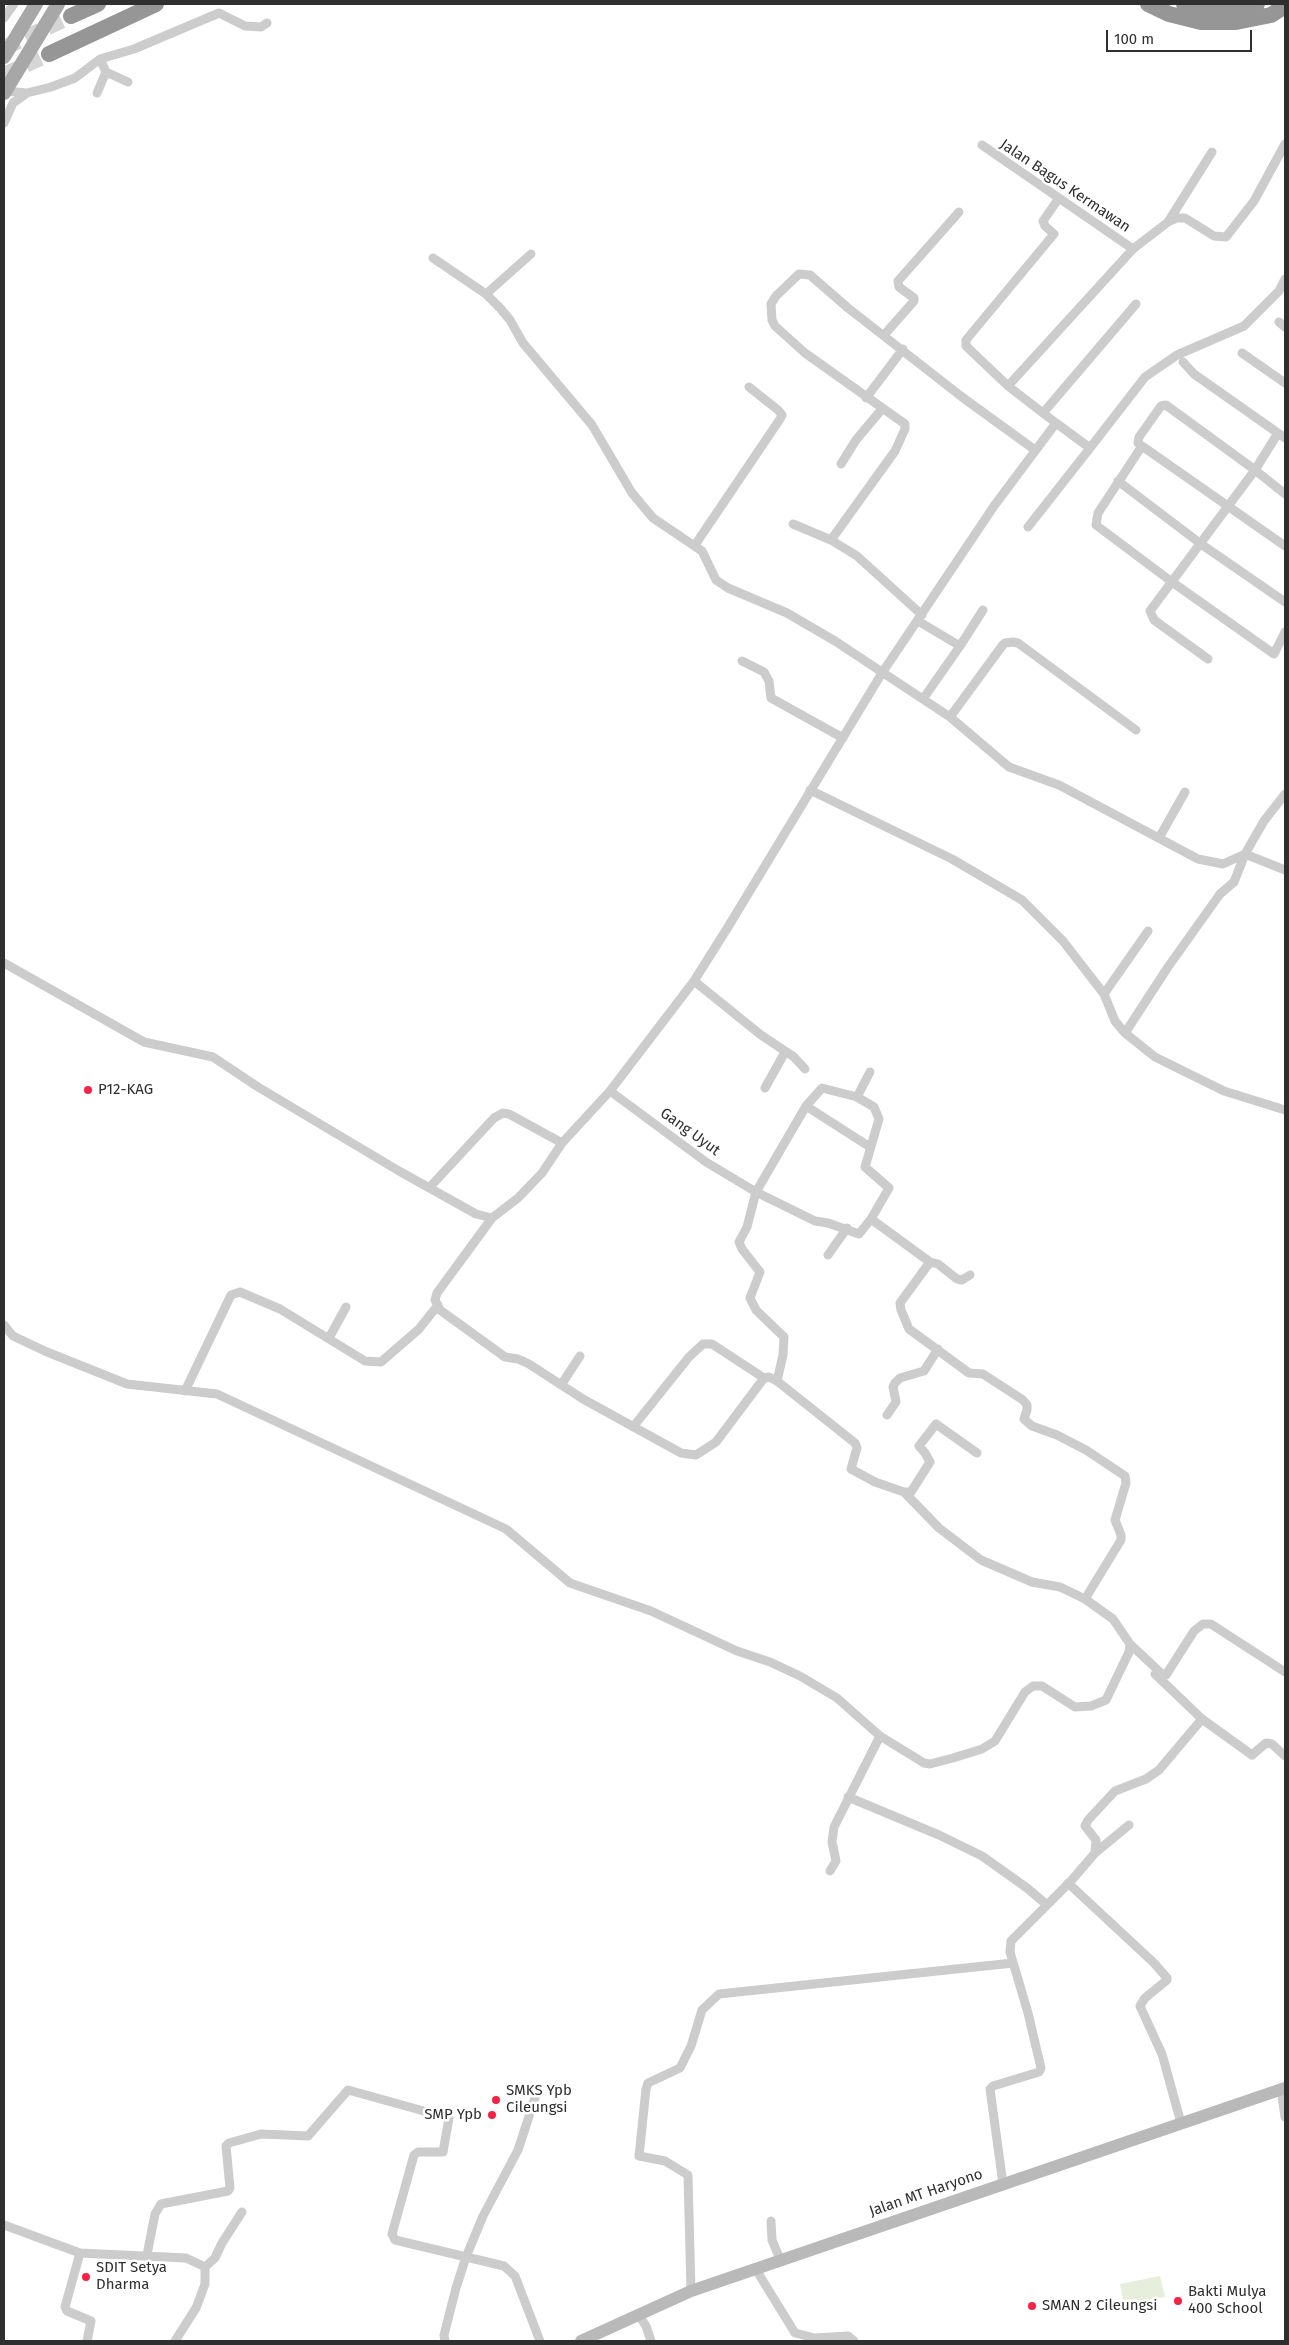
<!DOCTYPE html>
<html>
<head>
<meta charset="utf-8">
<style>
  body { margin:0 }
  #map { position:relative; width:1289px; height:2345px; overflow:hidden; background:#fff; font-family:"Fira Sans",sans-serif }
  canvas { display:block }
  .frame { position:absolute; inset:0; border:5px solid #2f2f2f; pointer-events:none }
  .scale { position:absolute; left:1106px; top:30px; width:146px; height:22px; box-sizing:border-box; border:2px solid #2f2f2f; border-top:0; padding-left:6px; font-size:15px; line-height:18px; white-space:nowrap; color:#2f2f2f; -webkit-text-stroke:4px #fff; paint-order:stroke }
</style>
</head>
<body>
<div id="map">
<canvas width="1289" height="2345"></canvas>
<div class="frame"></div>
<div class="scale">100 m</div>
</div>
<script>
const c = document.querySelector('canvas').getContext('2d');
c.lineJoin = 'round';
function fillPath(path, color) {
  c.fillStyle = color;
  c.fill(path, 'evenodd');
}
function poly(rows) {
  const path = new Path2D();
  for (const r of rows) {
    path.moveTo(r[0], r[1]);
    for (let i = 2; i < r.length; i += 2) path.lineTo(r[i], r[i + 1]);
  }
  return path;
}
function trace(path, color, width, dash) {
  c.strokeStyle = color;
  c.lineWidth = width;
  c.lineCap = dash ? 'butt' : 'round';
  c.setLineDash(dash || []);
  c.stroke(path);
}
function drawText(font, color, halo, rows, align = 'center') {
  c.font = font + ' "Fira Sans",sans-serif';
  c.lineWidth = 5;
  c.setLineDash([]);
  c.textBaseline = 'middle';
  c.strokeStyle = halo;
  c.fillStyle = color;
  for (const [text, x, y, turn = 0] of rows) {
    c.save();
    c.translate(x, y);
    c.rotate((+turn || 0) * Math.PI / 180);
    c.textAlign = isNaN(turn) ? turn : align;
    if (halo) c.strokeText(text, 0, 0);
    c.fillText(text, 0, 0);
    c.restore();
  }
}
const green = poly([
  [1160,2276,1165,2297,1124,2305,1120,2284]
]);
const highwayTunnel = poly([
  [4,48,71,16],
  [4,75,49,54]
]);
const street = poly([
  [4,18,14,4],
  [100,59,106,72,128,82],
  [5,91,27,93,51,87,75,78,100,59,134,49,219,13,245,26,261,27,267,23],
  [97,93,106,72],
  [4,123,13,103,27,93],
  [982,145,1133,249],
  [1168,222,1212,152],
  [433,258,486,294,500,308,510,320,523,343,592,425,632,493,653,518,702,551,716,580,728,588,787,613,835,641,950,717,1009,767,1059,785,1198,859,1223,864,1245,854,1264,821,1285,794],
  [486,294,531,254],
  [1279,322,1285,327],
  [884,335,914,301,914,298,899,287,898,281,959,212],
  [1242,353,1285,383],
  [1183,362,1194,374,1285,438],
  [1008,386,1133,249,1168,222,1177,218,1185,218,1214,236,1226,237,1254,201,1285,144],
  [866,398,903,349],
  [1043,413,1136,304],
  [1056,423,1090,448,1145,377,1177,355,1244,326,1279,291,1285,279],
  [1278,433,1255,470,1166,405,1161,406,1139,437,1138,443,1142,446,1098,513,1096,525,1172,582,1274,654,1285,632],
  [1142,446,1285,546],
  [841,464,856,440,882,409],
  [1118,481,1201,544,1285,602],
  [793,524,831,540,857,556,922,615],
  [1028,527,1090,448],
  [831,540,895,451,905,429,905,424,805,353,775,326,772,320,771,304,776,296,799,274,810,275,848,308,962,397,1035,450],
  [695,545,780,419,782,415,778,410,749,387],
  [918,621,960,646,983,610],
  [1208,659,1154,620,1150,611,1255,470,1285,494],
  [742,661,764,672,769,681,771,698,843,738],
  [923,699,960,646],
  [950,717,1002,646,1005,643,1013,642,1018,643,1136,730],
  [810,790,952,859,1022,900,1063,941,1104,994,1115,1021,1125,1033,1155,1057,1224,1091,1285,1110],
  [1159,838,1185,792],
  [4,963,144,1042,213,1057,258,1087,399,1171,476,1214,492,1218,518,1198,542,1173,562,1143,610,1091,694,981,728,927,882,673,994,506,1056,423,1008,386,966,346,966,340,1054,234,1045,226,1043,221,1059,198],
  [694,981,761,1035,794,1057,805,1069],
  [1104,994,1148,931],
  [1125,1033,1168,967,1220,894,1234,882,1245,854,1285,870],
  [765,1088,785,1052],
  [610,1091,706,1162,756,1192,815,1221,828,1223,859,1234,871,1219,889,1188,865,1167,879,1119,874,1107,857,1097,870,1072],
  [806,1106,822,1088,857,1097],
  [429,1188,494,1118,503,1113,509,1114,562,1143],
  [492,1218,437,1293,435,1300,440,1310,505,1357,518,1359,529,1364,583,1399,681,1453,696,1455,716,1442,764,1378,769,1377,777,1381,855,1443,857,1448,851,1469,875,1482,904,1492,911,1492,930,1462,925,1453,919,1446,936,1424,977,1453],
  [871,1219,930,1262,900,1303,901,1310,909,1329,969,1373,983,1374,1023,1400,1027,1405,1027,1410,1024,1419,1032,1426,1057,1435,1086,1450,1125,1476,1126,1483,1115,1520,1121,1535,1121,1540,1085,1599],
  [828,1255,847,1228],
  [930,1262,938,1264,957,1279,962,1280,970,1275],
  [4,1325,13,1336,47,1352,127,1384,217,1394,506,1529,570,1583,651,1611,737,1651,770,1662,800,1676,837,1698,880,1736,924,1763,930,1764,953,1758,982,1749,995,1741,1025,1692,1033,1686,1042,1686,1075,1707,1091,1706,1106,1700,1129,1652,1130,1644],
  [329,1338,346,1307],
  [777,1381,783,1355,784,1337,756,1310,750,1298,760,1272,742,1249,739,1242,747,1227,756,1192,806,1106,870,1147],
  [561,1385,580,1356],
  [185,1391,231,1295,240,1292,280,1309,365,1361,381,1362,419,1329,438,1305],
  [887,1415,896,1402,893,1387,895,1383,900,1378,924,1371,938,1349],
  [633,1427,689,1357,703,1344,712,1344,764,1378],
  [904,1492,939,1528,981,1560,1032,1582,1060,1587,1085,1599,1113,1619,1130,1644,1163,1675,1166,1675,1194,1631,1203,1624,1211,1624,1285,1672],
  [1155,1674,1202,1719,1252,1755,1266,1743,1272,1744,1285,1756],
  [848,1797,939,1835,982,1856,1027,1888,1047,1905],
  [1095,1853,1096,1840,1085,1826,1088,1820,1115,1791,1146,1779,1159,1770,1202,1719],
  [830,1871,836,1861,832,1842,834,1827,880,1736],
  [1068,1883,1154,1963,1167,1978,1167,1980,1145,1998,1140,2006,1162,2054,1181,2123],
  [1281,2089,1285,2117],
  [1003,2184,990,2089,993,2086,1039,2072,1041,2068,1028,2013,1010,1952,1011,1941,1071,1881,1095,1853,1129,1825],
  [771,2221,772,2240,780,2259],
  [4,2225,80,2253,186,2258,205,2267,205,2284,196,2308,175,2341],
  [80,2253,65,2307,67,2311,91,2321,87,2341],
  [147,2255,155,2214,161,2204,228,2191,230,2188,226,2146,229,2143,261,2134,308,2136,348,2090,449,2118,443,2152,418,2152,414,2155,392,2234,395,2240,504,2266,515,2276,540,2341],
  [205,2267,215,2258,222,2243,242,2212],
  [755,2268,795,2333,815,2338,848,2336,854,2341],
  [691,2291,688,2175,665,2161,639,2156,646,2089,648,2083,680,2068,691,2046,702,2010,719,1994,1013,1963],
  [638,2314,646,2326,651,2341],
  [445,2341,444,2335,456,2288,466,2257,483,2216,518,2150,536,2095]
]);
const secondary = poly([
  [581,2341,691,2291,1285,2088]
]);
const primary = poly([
  [4,57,36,4],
  [4,93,58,4]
]);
const highway = poly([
  [1148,4,1169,14,1201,22,1236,22,1271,15,1285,6],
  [1184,4,1202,9,1235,8,1257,4],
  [71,16,98,4],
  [49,54,156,4]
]);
const markers = [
  [88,1090,5,"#f52244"],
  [496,2100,5,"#f52244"],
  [492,2115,5,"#f52244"],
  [86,2277,5,"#f52244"],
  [1178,2301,5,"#f52244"],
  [1032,2306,5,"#f52244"]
];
const streetNames = [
  ["Jalan Bagus Kermawan",1065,186,34],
  ["Gang Uyut",690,1132,36],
  ["Jalan MT Haryono",926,2193,-19]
];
const poiNames = [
  ["P12-KAG",98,1090],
  ["SMKS Ypb",506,2091],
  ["Cileungsi",506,2108],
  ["SMP Ypb",482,2115,"right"],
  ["SDIT Setya",96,2268],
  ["Dharma",96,2285],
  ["Bakti Mulya",1188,2292],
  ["400 School",1188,2309],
  ["SMAN 2 Cileungsi",1042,2306]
];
fillPath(green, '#e7eedc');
trace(highwayTunnel, '#d5d5d5', 16, [16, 8]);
trace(street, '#ccc', 9);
trace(secondary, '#b9b9b9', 12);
trace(primary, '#a7a7a7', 14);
trace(highway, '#969696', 16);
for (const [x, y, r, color] of markers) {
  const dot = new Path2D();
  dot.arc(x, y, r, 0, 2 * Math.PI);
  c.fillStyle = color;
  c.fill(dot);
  trace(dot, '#fff', 2);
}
drawText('15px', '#2f2f2f', '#fff', streetNames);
drawText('15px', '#2f2f2f', '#fff', poiNames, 'left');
</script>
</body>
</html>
